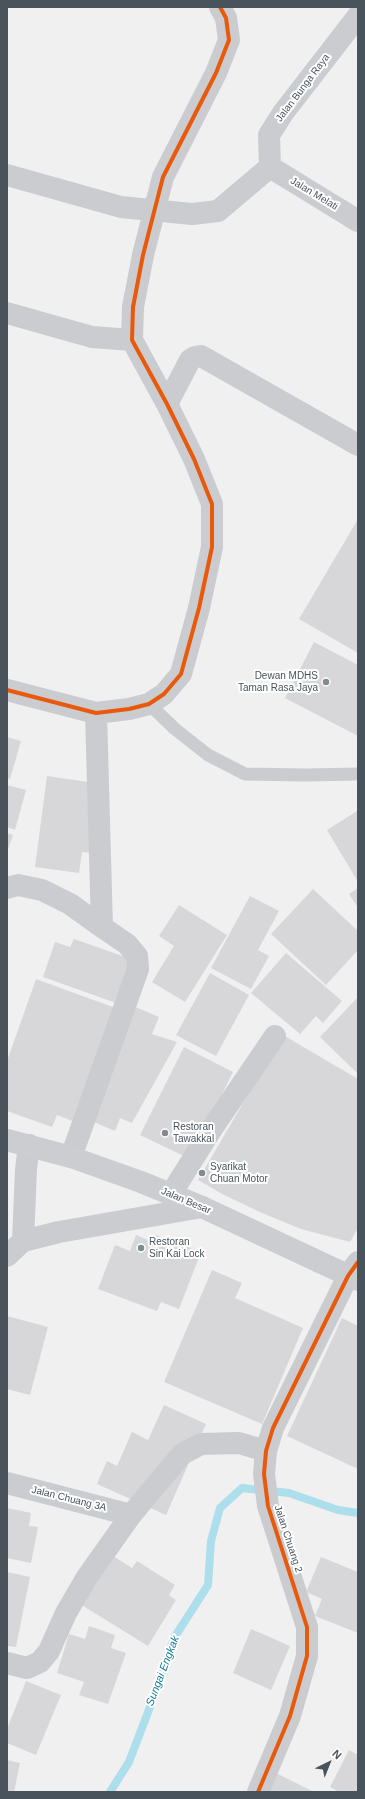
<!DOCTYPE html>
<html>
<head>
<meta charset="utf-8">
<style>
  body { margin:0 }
  #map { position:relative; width:365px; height:1799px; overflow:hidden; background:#f1f0f0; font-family:Helvetica,sans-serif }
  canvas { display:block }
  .frame { position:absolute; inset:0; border:8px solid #48535c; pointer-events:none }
  .north { position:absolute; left:309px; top:1743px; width:40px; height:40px; -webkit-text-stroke:3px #fff; paint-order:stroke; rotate:43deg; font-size:11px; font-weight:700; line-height:16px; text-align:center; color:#48535c }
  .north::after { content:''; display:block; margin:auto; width:14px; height:18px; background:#48535c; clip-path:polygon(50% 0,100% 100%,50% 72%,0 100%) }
</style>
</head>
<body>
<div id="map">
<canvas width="365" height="1799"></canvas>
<div class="frame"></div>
<div class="north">N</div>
</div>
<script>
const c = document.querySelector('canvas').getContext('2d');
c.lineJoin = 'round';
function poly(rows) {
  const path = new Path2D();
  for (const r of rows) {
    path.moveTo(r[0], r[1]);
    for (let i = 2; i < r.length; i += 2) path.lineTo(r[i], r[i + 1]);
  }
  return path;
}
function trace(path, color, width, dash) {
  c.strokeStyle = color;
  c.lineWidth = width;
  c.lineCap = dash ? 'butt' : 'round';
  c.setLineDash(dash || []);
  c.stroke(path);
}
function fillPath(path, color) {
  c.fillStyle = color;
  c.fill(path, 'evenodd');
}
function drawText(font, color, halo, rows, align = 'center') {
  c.font = font + ' Helvetica,sans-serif';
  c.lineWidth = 4;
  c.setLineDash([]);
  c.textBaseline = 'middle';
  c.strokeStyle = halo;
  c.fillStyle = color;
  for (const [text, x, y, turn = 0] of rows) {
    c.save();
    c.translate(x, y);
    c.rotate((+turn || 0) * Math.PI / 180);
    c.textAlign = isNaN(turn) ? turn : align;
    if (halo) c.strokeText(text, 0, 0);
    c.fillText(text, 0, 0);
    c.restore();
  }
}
const stream = poly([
  [110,1792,129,1762,158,1686,174,1638,208,1585,211,1541,220,1508,242,1488,289,1493,338,1510,358,1513]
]);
const building = poly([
  [358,519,358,653,299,619],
  [314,642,358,665,358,736,285,698],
  [7,737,21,741,10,779,7,778],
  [47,776,102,784,92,853,82,852,79,873,35,867],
  [7,785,26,790,15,830,7,827],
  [357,811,358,812,358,882,327,830],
  [7,833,13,835,7,852],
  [358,888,358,908,349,894],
  [313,889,358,931,358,950,326,985,271,934],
  [250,896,279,911,258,950,269,956,251,989,211,968],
  [179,905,227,935,185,1002,152,982,174,946,159,936],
  [74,939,134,960,119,1004,43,977,55,942,70,947],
  [286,953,342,1001,323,1023,316,1016,300,1034,251,993],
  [210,973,249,995,216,1056,176,1035],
  [36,979,121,1010,80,1124,57,1115,52,1127,7,1111,7,1061],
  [358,997,358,1074,320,1037],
  [133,1006,159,1017,152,1034,177,1042,132,1123,120,1118,115,1131,89,1120],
  [283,1035,358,1079,358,1228,350,1242,301,1229,262,1213,222,1194,198,1180],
  [184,1047,233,1072,190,1159,140,1135],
  [136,1235,153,1242,156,1235,201,1252,179,1309,161,1302,157,1311,98,1289,115,1245,130,1251],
  [212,1270,242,1283,235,1298,303,1328,262,1424,164,1382],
  [7,1316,48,1327,30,1395,7,1389],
  [342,1318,358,1326,358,1469,287,1436],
  [164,1405,206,1424,166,1515,97,1484,107,1461,117,1466,132,1432,148,1440],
  [7,1508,31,1513,29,1526,38,1527,31,1563,7,1558],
  [110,1554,132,1568,137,1561,175,1585,169,1595,176,1600,148,1646,80,1604],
  [321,1557,358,1572,358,1633,315,1616,322,1599,306,1592],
  [7,1572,30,1577,16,1647,7,1646],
  [89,1626,115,1635,111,1648,126,1653,108,1704,79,1695,84,1682,57,1673,69,1634,85,1639],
  [251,1629,290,1646,271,1690,233,1673],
  [26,1681,61,1695,36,1755,7,1743,7,1729],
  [349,1750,358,1755,358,1792,339,1792,330,1787],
  [7,1760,20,1763,14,1792,7,1792],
  [274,1772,314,1792,264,1792]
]);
const service = poly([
  [149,704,175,729,208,755,245,774,305,775,358,774]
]);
const minor = poly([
  [270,167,269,135,283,113,358,16],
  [270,167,358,221],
  [7,175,121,207,192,214,218,211,270,167],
  [7,313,92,337,132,340],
  [167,404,190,360,195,357,201,356,358,445],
  [7,690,96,713,129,709,149,704,164,694,181,674,199,608,212,547,212,504,194,459,167,404,132,340,133,307,143,255,163,177,216,73,229,40,226,18,220,7],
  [7,888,18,885,42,890,70,904,102,927,96,713],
  [71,1157,138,969,137,956,127,944,102,927],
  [171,1194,211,1130,275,1036],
  [23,1241,26,1169,29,1145],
  [7,1256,23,1241,59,1232,202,1207],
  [7,1483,131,1515],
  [7,1663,27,1668,40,1662,49,1651,66,1613,87,1577,131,1515,182,1454,201,1444,239,1443,266,1451],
  [258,1792,290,1716,307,1656,307,1627,268,1506,264,1474,266,1451,273,1428,348,1276,358,1262]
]);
const secondary = poly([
  [7,1140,71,1157,141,1182,202,1207,358,1280]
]);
const cycleway = poly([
  [7,690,96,713,129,709,149,704,164,694,181,674,199,608,212,547,212,504,194,459,167,404,132,340,133,307,143,255,163,177,216,73,229,40,226,18,220,7],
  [258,1792,290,1716,307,1656,307,1627,268,1506,264,1474,266,1451,273,1428,348,1276,358,1262]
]);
const markers = [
  [326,682,4,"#838a90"],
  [165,1133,4,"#838a90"],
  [202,1173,4,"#838a90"],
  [141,1248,4,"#838a90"]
];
const streetNames = [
  ["Jalan Bunga Raya",303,88,-53],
  ["Jalan Melati",314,194,31],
  ["Jalan Besar",186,1201,23],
  ["Jalan Chuang 3A",69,1499,14],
  ["Jalan Chuang 2",288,1539,72]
];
const poiNames = [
  ["Dewan MDHS",318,676,"right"],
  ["Taman Rasa Jaya",318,688,"right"],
  ["Restoran",173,1127],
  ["Tawakkal",173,1139],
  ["Syarikat",210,1167],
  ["Chuan Motor",210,1179],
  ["Restoran",149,1242],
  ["Sin Kai Lock",149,1254]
];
const waterNames = [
  ["Sungai Engkak",163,1671,-69]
];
trace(stream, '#acdeeb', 8);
fillPath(building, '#d7d7d9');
trace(service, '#cacccf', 13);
trace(minor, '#cacccf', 22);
trace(secondary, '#cbcdd0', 22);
trace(cycleway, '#e8590c', 4);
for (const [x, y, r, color] of markers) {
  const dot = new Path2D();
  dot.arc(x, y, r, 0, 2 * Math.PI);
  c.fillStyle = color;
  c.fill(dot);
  trace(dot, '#fff', 1.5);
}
drawText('10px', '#48535c', '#fff', streetNames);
drawText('10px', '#48535c', '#fff', poiNames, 'left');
drawText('italic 11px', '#117c97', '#fff', waterNames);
</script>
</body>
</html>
